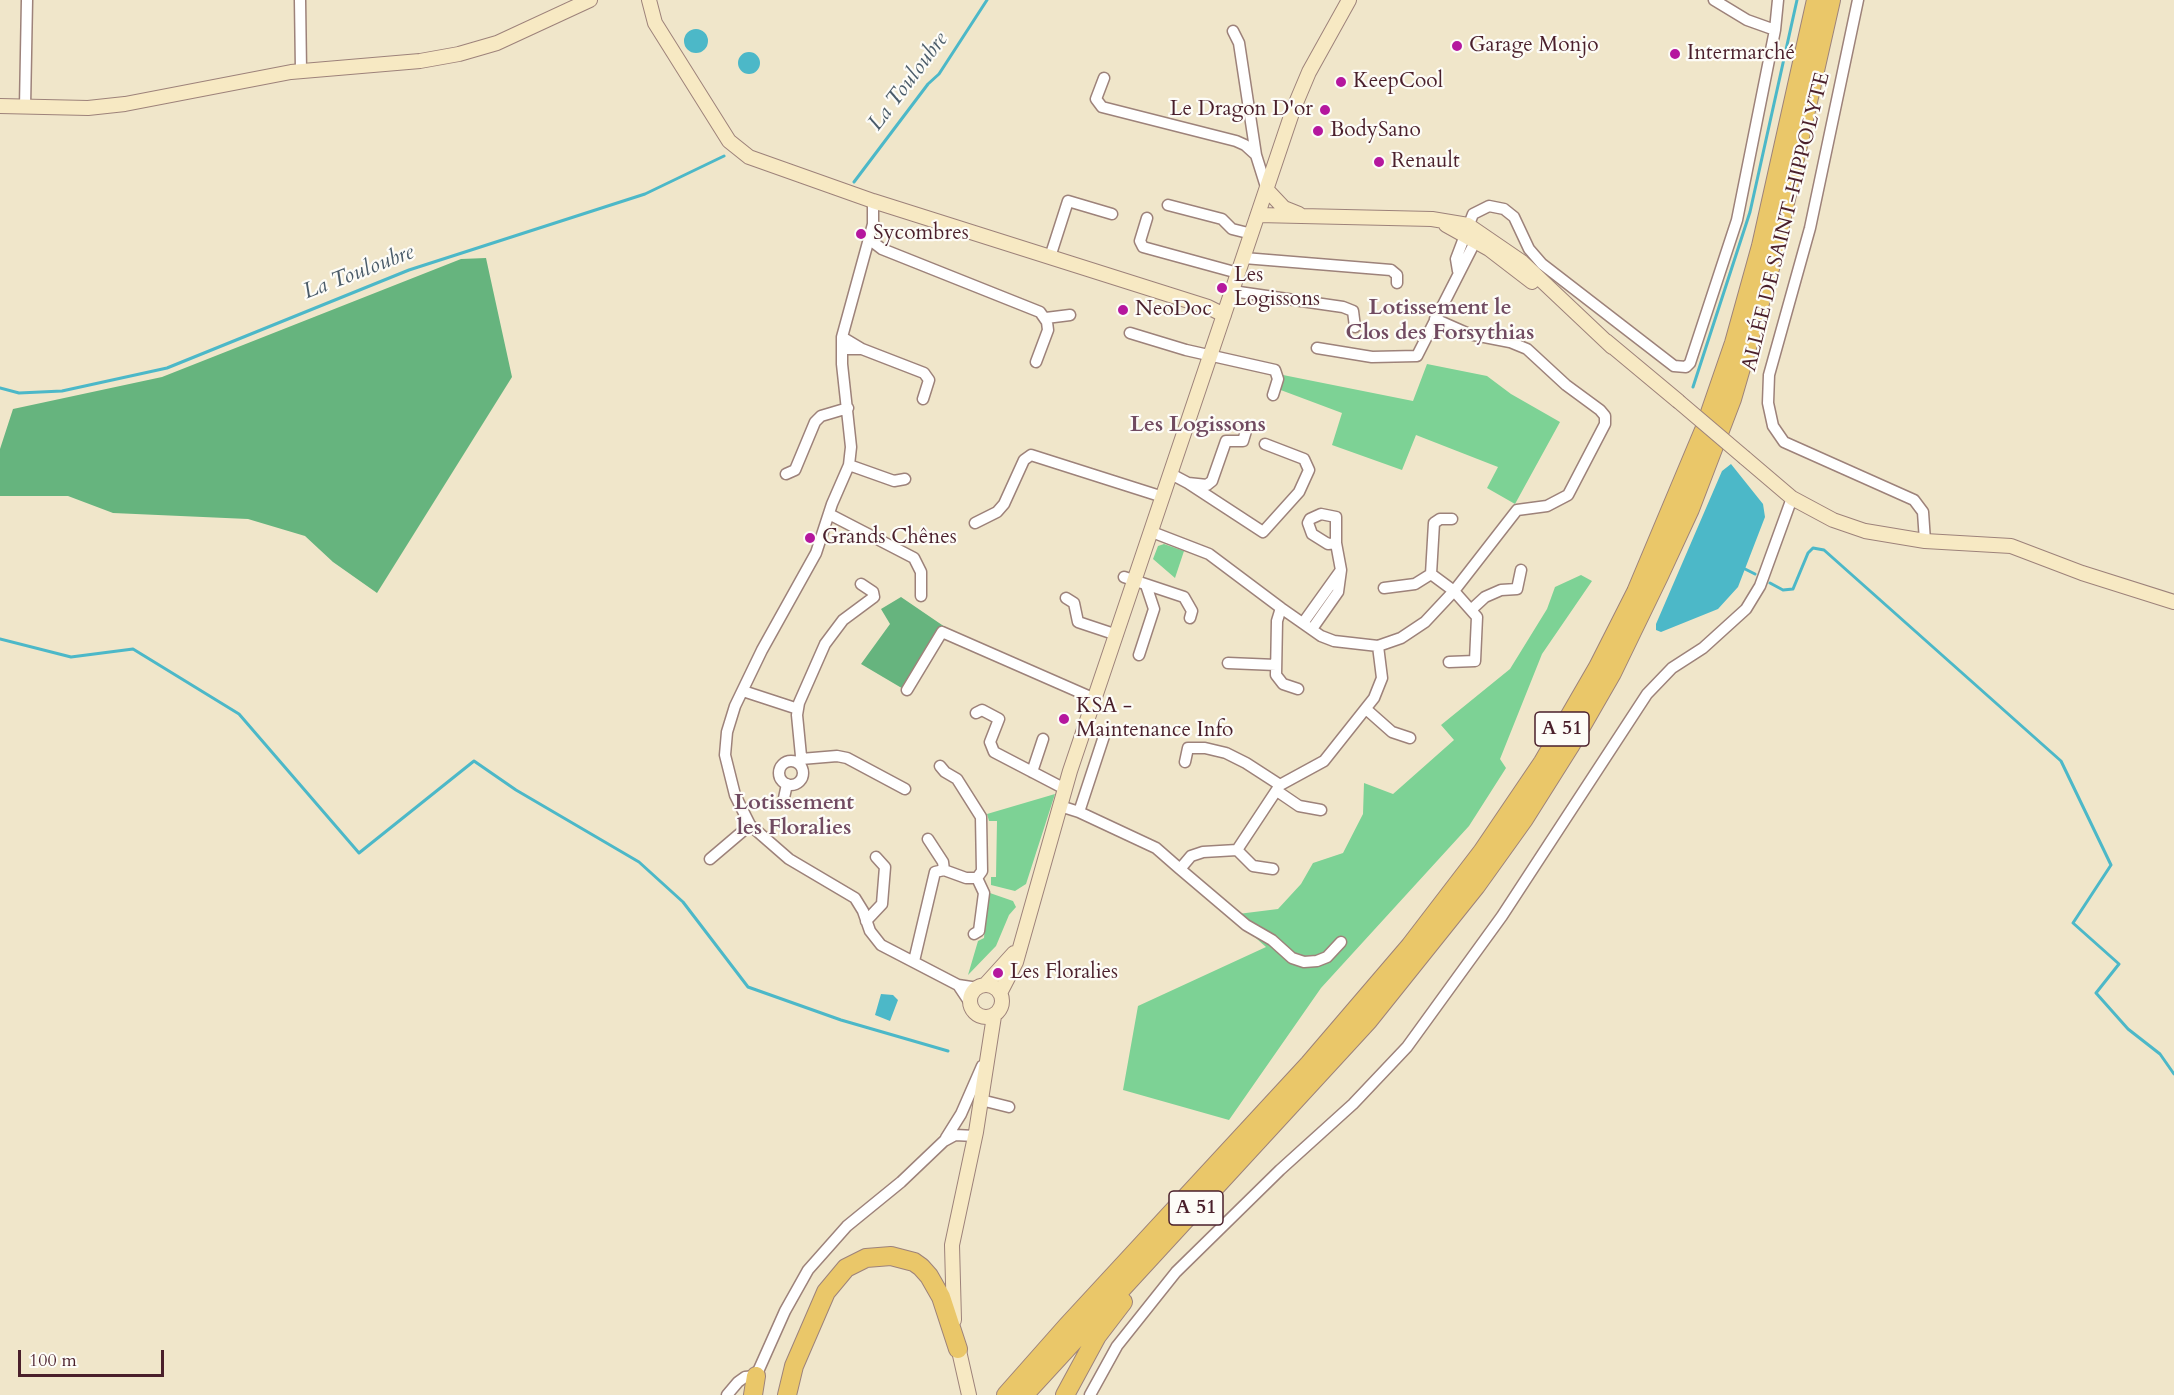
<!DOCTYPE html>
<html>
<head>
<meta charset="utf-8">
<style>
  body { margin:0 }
  #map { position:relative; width:2174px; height:1395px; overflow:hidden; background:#f0e6ca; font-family:Cardo,serif }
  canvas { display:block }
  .scale { position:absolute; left:18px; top:1350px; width:146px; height:27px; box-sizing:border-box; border:3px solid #4a1f2b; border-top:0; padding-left:8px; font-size:18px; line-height:21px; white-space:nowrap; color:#4a1f2b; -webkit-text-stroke:4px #fdfcf7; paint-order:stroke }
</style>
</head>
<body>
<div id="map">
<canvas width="2174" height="1395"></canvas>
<div class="scale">100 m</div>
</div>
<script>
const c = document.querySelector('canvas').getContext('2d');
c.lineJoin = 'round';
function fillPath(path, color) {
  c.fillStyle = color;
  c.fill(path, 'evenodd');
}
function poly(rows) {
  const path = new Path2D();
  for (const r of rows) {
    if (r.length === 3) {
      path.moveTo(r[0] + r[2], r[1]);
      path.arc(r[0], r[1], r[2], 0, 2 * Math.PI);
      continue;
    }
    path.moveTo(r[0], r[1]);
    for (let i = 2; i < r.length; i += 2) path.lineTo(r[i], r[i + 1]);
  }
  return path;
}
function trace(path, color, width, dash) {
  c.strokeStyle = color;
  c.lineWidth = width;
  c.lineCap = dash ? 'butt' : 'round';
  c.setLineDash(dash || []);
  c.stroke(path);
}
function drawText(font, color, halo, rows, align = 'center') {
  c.font = font + ' Cardo,serif';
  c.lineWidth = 4.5;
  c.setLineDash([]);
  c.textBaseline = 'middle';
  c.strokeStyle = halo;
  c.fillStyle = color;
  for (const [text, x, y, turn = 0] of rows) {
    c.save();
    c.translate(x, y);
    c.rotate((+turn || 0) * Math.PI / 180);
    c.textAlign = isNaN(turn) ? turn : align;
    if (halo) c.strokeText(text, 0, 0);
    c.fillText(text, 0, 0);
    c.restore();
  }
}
const green = poly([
  [1427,364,1487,376,1511,394,1560,422,1515,504,1487,488,1498,467,1416,435,1402,470,1332,445,1342,413,1278,389,1283,375,1413,401],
  [1164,544,1184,551,1175,578,1153,559,1158,546],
  [1581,575,1592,581,1542,654,1500,759,1506,768,1469,826,1321,988,1229,1120,1123,1090,1138,1006,1266,947,1230,915,1278,909,1301,884,1313,863,1343,853,1363,814,1364,783,1393,794,1454,740,1441,725,1510,669,1547,609,1555,587],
  [1055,794,1026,884,1015,891,991,885,991,877,996,877,997,821,989,821,987,814],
  [987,892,1013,901,1016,907,1009,915,996,946,968,975,978,941,984,938]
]);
const forest = poly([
  [486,258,512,377,377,593,333,562,305,536,248,519,113,513,68,496,0,496,0,449,13,409,162,377,461,259],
  [901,597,945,627,905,690,861,664,890,624,881,609]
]);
const water = poly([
  [696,41,12],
  [749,63,11],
  [1731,464,1763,504,1765,517,1738,587,1718,609,1661,632,1656,630,1656,624,1722,471],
  [881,994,893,995,898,1000,890,1021,875,1015]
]);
const stream = poly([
  [854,182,928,84,939,74,987,0],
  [1693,387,1750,212,1797,0],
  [0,388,19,393,62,391,167,368,409,270,645,194,724,156],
  [1743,568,1755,574],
  [1770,583,1783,590,1793,589,1808,553,1813,548,1824,550,2061,761,2111,865,2073,923,2119,964,2096,993,2128,1029,2160,1054,2174,1074],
  [0,639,71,657,133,649,239,714,359,853,474,761,516,790,639,862,683,902,748,987,841,1020,948,1051]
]);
const street = poly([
  [300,0,301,70],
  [1714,0,1747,20,1775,30],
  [1858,0,1810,228,1769,375,1768,403,1773,426,1784,442,1914,500,1923,512,1925,541],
  [1233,31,1239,43,1256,155,1267,190],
  [1104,78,1096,99,1102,107,1236,141,1245,145,1256,155],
  [25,107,27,0],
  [873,201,873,224,842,337,842,364,851,447,849,465,832,504,816,553,762,650,735,706,727,732,725,755,735,795,750,825,789,859,855,898,863,911,870,931,881,945,958,985,978,988],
  [1168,205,1222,219,1232,229,1252,234],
  [1147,218,1140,241,1143,247,1238,273],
  [869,239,882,249,1040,312,1047,322,1048,330,1036,362],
  [1050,257,1068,201,1112,214],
  [1244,258,1391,270,1397,275,1397,283],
  [1458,271,1456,259,1473,214,1489,206,1504,209,1514,217,1529,249,1542,264,1674,366,1686,367,1690,363,1737,220,1775,30,1778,0],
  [1232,291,1343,307,1353,311,1355,327],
  [1046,318,1070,315],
  [1130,333,1186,350,1275,370,1278,379,1273,395],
  [1317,348,1372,357,1417,356,1478,236],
  [842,349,862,349,842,337],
  [862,349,924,373,929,380,923,399],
  [849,465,894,481,905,479],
  [786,474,795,470,815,422,821,416,848,408],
  [1171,474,1188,483,1207,485,1212,481,1226,441,1243,441,1246,431],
  [1188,483,1263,532,1299,492,1309,470,1304,459,1265,444],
  [829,514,914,558,921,572,921,596],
  [975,523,997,512,1004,504,1024,460,1031,455,1163,497],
  [1152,532,1209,554,1281,608,1321,636,1334,641,1378,646,1401,638,1425,622,1454,591,1517,510,1547,506,1568,495,1605,424,1605,416,1600,410,1566,385,1527,349,1510,342,1469,334,1435,319],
  [1124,577,1184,597,1192,611,1190,618],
  [1384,588,1415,584,1431,574],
  [1066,598,1074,603,1078,622,1117,635],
  [1281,608,1277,621,1276,675,1283,684,1298,689],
  [1472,609,1485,597,1501,590,1517,589,1521,570],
  [1303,623,1341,570],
  [1312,629,1338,592,1341,570,1336,543,1336,517,1321,514,1310,519,1308,523,1312,534,1328,544,1336,543],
  [1139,655,1154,609,1146,585],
  [1449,662,1475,661,1477,617,1454,591,1431,574,1434,523,1440,519,1452,519],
  [1228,663,1276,665],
  [907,690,942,632,1095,699],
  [743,691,798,709],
  [1366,709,1392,732,1410,738],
  [976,713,982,710,999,719,990,742,994,752,1065,789],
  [801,759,837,756,847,758,905,789],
  [791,773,12],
  [1185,762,1188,748,1205,748,1226,753,1246,763,1280,785],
  [799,764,801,756,797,715,799,703,825,644,843,620,874,597,873,592,861,584],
  [940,766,945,772,957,779,981,817,982,871,977,878],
  [1032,772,1043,739],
  [1277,791,1299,806,1321,810],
  [786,803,784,798,787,784],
  [1060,806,1079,812,1156,848,1180,869,1191,856,1203,852,1237,850,1280,785,1324,761,1374,698,1382,678,1378,646],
  [1079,812,1105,733],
  [928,839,943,862,944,870],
  [1237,850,1253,866,1273,869],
  [710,859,750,825],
  [1180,869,1246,925,1272,940,1292,958,1304,962,1317,961,1327,957,1341,942],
  [866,921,882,904,885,867,876,857],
  [974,934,979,931,984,893,977,878],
  [914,961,935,872,944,870,966,878,977,878],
  [958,985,970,1003],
  [981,1100,1009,1107],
  [946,1138,961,1114,982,1066],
  [727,1395,738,1382,745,1377,756,1376,785,1311,808,1270,847,1226,901,1182,944,1141,955,1135,975,1136],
  [1090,1395,1117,1346,1176,1272,1280,1170,1353,1104,1407,1047,1502,916,1647,694,1672,668,1703,648,1746,609,1760,586,1792,498]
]);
const secondary = poly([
  [649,0,655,23,729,141,749,157,873,201,1208,307,1224,315],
  [0,106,88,108,125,104,291,72,420,61,459,54,497,43,590,0],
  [1267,190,1284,208,1299,214],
  [1258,215,1432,219,1468,225,1522,262,1612,347],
  [1446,225,1489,249,1532,282],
  [1606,341,1678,401],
  [1745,458,1792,498,1833,520,1865,531,1925,541,2011,546,2082,573,2174,602],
  [985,985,1014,953],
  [986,1001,16],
  [1000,993,1016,962,1070,771,1293,110,1309,72,1349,0],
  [954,1320,952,1245,976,1132,994,1016],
  [957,1342,969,1395]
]);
const highway = poly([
  [753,1395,756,1376],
  [787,1395,794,1366,826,1292,846,1268,866,1258,891,1256,914,1262,921,1267,929,1276,941,1297,958,1349],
  [1006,1395,1067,1326,1309,1064,1410,946,1482,852,1543,762,1598,667,1636,592,1704,430,1734,343,1761,246,1816,0],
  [1024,1395,1368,1021,1476,886,1524,819,1570,746,1612,673,1659,576,1690,509,1732,399,1771,265,1831,0],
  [1065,1395,1097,1336,1123,1302]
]);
const secondaryBridge = poly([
  [1678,401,1745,458]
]);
const markers = [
  [1457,46,6,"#b5179e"],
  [1675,54,6,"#b5179e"],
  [1341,82,6,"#b5179e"],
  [1325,110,6,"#b5179e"],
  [1318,131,6,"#b5179e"],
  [1379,162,6,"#b5179e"],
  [861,234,6,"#b5179e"],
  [1222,288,6,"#b5179e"],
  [1123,310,6,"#b5179e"],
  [810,538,6,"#b5179e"],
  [1064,719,6,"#b5179e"],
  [998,973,6,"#b5179e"]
];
const shields = [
  [1562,729,54],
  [1196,1208,54]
];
const shieldNames = [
  ["A 51",1562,729],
  ["A 51",1196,1208]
];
const poiNames = [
  ["Garage Monjo",1469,46],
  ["Intermarché",1687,54],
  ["KeepCool",1353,82],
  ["Le Dragon D'or",1313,110,"right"],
  ["BodySano",1330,131],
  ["Renault",1391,162],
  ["Sycombres",873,234],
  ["Les",1234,276],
  ["Logissons",1234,300],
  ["NeoDoc",1135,310],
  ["Grands Chênes",822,538],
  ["KSA -",1076,707],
  ["Maintenance Info",1076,731],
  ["Les Floralies",1010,973]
];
const streetNames = [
  ["ALLÉE DE SAINT-HIPPOLYTE",1787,222,-76]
];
const waterNames = [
  ["La Touloubre",909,82,-53],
  ["La Touloubre",359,273,-21]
];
const neighbourhoodNames = [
  ["Lotissement le",1440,309],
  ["Clos des Forsythias",1440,334],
  ["Les Logissons",1198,426],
  ["Lotissement",794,804],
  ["les Floralies",794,829]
];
fillPath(green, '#7dd295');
fillPath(forest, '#66b47e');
fillPath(water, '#4cb8c8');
trace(stream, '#4cb8c8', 3);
trace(street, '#9d827a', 13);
trace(secondary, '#9d827a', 16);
trace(highway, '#9d827a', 20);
trace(street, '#fff', 10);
trace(secondary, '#f7e9c3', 14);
trace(highway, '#eac769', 18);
trace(secondaryBridge, '#9d827a', 16, []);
trace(secondaryBridge, '#f7e9c3', 14);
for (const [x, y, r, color] of markers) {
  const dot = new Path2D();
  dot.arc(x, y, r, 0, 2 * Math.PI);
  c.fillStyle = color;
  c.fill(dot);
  trace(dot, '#fdfcf7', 2);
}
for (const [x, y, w] of shields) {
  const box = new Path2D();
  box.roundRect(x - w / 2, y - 17, w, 34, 4.5);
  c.fillStyle = '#fdfcf7';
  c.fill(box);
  trace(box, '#4a1f2b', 1.5);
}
drawText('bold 20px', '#4a1f2b', null, shieldNames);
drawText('21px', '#4a1f2b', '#fdfcf7', poiNames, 'left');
drawText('21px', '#4a1f2b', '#fdfcf7', streetNames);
drawText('italic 22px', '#4b5c6a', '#fdfcf7', waterNames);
drawText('bold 22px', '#714b61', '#fdfcf7', neighbourhoodNames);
</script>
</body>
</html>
